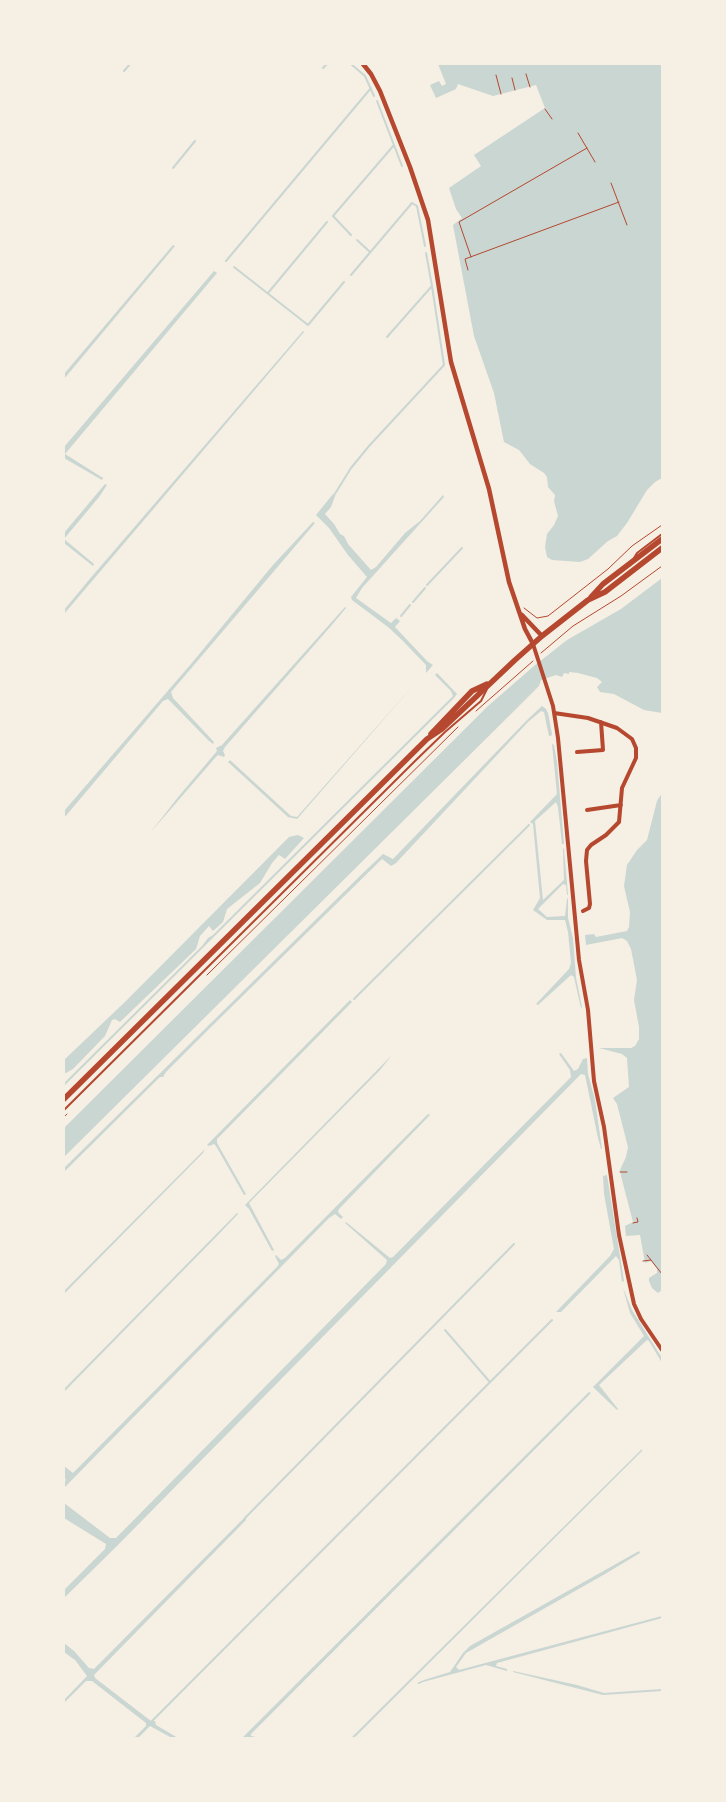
<!DOCTYPE html>
<html>
<head>
<meta charset="utf-8">
<style>
  body { margin:0 }
  #map { position:relative; width:726px; height:1802px; overflow:hidden; background:#f6efe4; font-family:Raleway,sans-serif }
  canvas { display:block }
  .frame { position:absolute; inset:0; border:65px solid #f6efe4; pointer-events:none }
</style>
</head>
<body>
<div id="map">
<canvas width="726" height="1802"></canvas>
<div class="frame"></div>
</div>
<script>
const c = document.querySelector('canvas').getContext('2d');
c.lineJoin = 'round';
function fillPath(path, color) {
  c.fillStyle = color;
  c.fill(path, 'evenodd');
}
function poly(rows) {
  const path = new Path2D();
  for (const r of rows) {
    path.moveTo(r[0], r[1]);
    for (let i = 2; i < r.length; i += 2) path.lineTo(r[i], r[i + 1]);
  }
  return path;
}
function trace(path, color, width, dash) {
  c.strokeStyle = color;
  c.lineWidth = width;
  c.lineCap = dash ? 'butt' : 'round';
  c.setLineDash(dash || []);
  c.stroke(path);
}
const water = poly([
  [438,64,662,64,662,478,655,482,647,490,627,523,617,536,608,541,588,559,580,562,552,560,547,557,545,547,547,534,554,525,558,516,554,501,555,495,548,487,547,477,544,473,530,464,519,450,504,442,494,393,474,336,453,225,462,218,456,209,449,188,481,166,474,155,545,108,536,85,493,96,458,84,456,89,436,98,430,85,439,81,442,86,446,84],
  [173,245,175,246,64,379,64,374],
  [214,271,217,273,65,454,103,478,102,480,64,458,64,447],
  [303,331,304,332,64,614,64,610,88,581],
  [105,484,107,485,99,497,64,539,94,564,93,566,64,543,64,533],
  [333,494,335,496,331,507,325,514,334,524,340,534,344,536,348,544,371,570,376,567,405,533,420,521,443,495,444,497,362,588,356,598,391,623,396,618,400,621,395,627,427,661,433,665,426,673,426,665,402,640,388,627,352,600,351,597,367,577,348,555,329,528,316,515],
  [313,522,315,523,171,692,173,698,214,742,213,744,209,741,168,699,163,701,64,818,64,811,191,664,273,565],
  [662,578,662,713,644,710,614,694,600,692,597,687,602,682,597,678,578,673,569,672,569,674,564,673,562,677,556,675,541,680,539,686,512,713,64,1157,64,1128,488,706,534,666,567,640,621,609],
  [345,607,346,608,331,626,225,747,223,751,225,755,224,757,218,755,215,758,150,833,179,796,217,751,216,748,222,745],
  [437,673,457,694,454,698,64,1086,64,1083,202,946,208,938,213,935,244,904,453,696,451,691,435,675],
  [418,680,297,819,288,817,228,762,230,760,291,816,297,817],
  [542,706,546,709,548,713,552,734,551,736,549,736,544,712,541,711,528,722,396,863,391,866,382,859,211,1027,166,1072,163,1077,160,1077,64,1172,64,1168,363,873,383,854,393,859,527,720],
  [552,744,554,745,557,762,564,844,562,844,558,807,556,802,535,821,543,900,564,880,563,848,564,849,568,895,567,895,566,885,563,884,538,909,547,917,565,916,567,899,568,898,568,918,573,938,576,978,582,1007,581,1008,574,977,571,975,538,1005,536,1004,569,969,571,963,568,932,565,920,547,920,533,910,540,898,533,824,530,822,557,794],
  [662,793,662,1290,658,1293,652,1288,649,1281,649,1278,657,1273,657,1269,651,1261,645,1263,640,1235,626,1236,625,1226,633,1222,621,1176,620,1170,626,1157,628,1147,617,1104,613,1098,629,1087,627,1058,622,1054,599,1048,631,1048,635,1046,639,1039,639,1027,634,1000,637,980,631,949,627,941,622,938,586,945,585,935,594,934,596,937,627,931,629,927,630,912,624,886,627,865,637,850,647,840,657,801],
  [298,835,304,838,285,859,279,855,272,863,260,883,227,909,223,922,213,931,209,926,200,936,196,949,120,1022,115,1019,112,1020,105,1036,73,1069,64,1074,64,1060,127,1000,289,837],
  [350,1000,352,1002,217,1139,217,1143,246,1194,244,1195,216,1146,214,1144,209,1146,207,1145],
  [561,1053,574,1071,578,1069,583,1059,587,1058,588,1074,595,1100,602,1149,601,1149,598,1138,585,1075,581,1074,117,1546,64,1598,64,1590,105,1549,106,1544,64,1518,64,1503,110,1538,116,1538,386,1264,387,1260,345,1223,346,1222,390,1258,393,1257,571,1077,570,1070,559,1054],
  [392,1055,380,1070,249,1203,274,1250,272,1251,249,1209,245,1205],
  [428,1114,430,1115,339,1209,338,1212,343,1217,341,1219,335,1214,329,1218,64,1488,64,1483,66,1480,64,1476,64,1466,73,1473,277,1267,279,1264,275,1256,276,1255,281,1260,285,1258],
  [205,1149,203,1153,64,1294,64,1291],
  [607,1175,624,1281,622,1282,619,1260,616,1256,561,1312,556,1312,610,1256,614,1249,604,1194,603,1176],
  [237,1213,238,1214,218,1235,64,1392,64,1389],
  [623,1288,632,1310,662,1358,662,1363,649,1341,647,1340,599,1385,618,1409,617,1410,593,1387,644,1336,630,1313],
  [589,1392,591,1393,251,1734,251,1736,260,1738,242,1738],
  [642,1449,642,1451,354,1738,351,1738],
  [246,1516,246,1520,94,1675,95,1678,151,1721,155,1721,156,1725,178,1738,172,1738,150,1726,138,1738,134,1738,146,1726,146,1723,92,1681,86,1681,64,1703,64,1700,87,1676,75,1660,64,1652,64,1643,74,1651,89,1668,94,1669],
  [639,1551,640,1553,605,1574,466,1653,456,1667,459,1670,662,1616,662,1618,497,1663,496,1666,507,1669,507,1671,486,1665,423,1682,419,1684,417,1683,424,1680,450,1672,463,1653,470,1646],
  [513,1671,577,1685,604,1693,662,1689,662,1691,603,1695,513,1672]
]);
const stream = poly([
  [351,64,365,76,374,96],
  [323,68,327,64],
  [124,71,130,64],
  [377,101,402,166],
  [173,168,195,141],
  [351,235,333,216,394,145],
  [357,240,370,252],
  [226,261,371,88],
  [234,267,308,325,344,282],
  [351,275,412,203,417,206,425,246],
  [268,293,327,222],
  [387,337,432,286],
  [333,497,351,468,369,446,444,365,432,286,426,253],
  [427,585,462,548],
  [413,602,425,588],
  [401,616,410,605],
  [354,999,529,825],
  [445,1330,489,1381],
  [245,1518,514,1244],
  [151,1722,552,1320]
]);
const path = poly([
  [526,74,530,87],
  [496,75,501,94],
  [512,78,515,90],
  [545,109,552,119],
  [578,133,595,162],
  [611,183,627,225],
  [471,257,459,222,587,148],
  [468,270,465,259,619,202],
  [524,608,537,618,548,616,608,569,632,546,662,525],
  [541,653,573,626,621,596,662,566],
  [476,711,533,661],
  [207,975,458,727],
  [64,1117,67,1114],
  [620,1172,627,1172],
  [633,1223,638,1222,637,1218],
  [651,1260,662,1274],
  [643,1261,651,1260,647,1255]
]);
const service = poly([
  [634,558,637,553,662,534],
  [64,1110,414,762,445,732,481,701,487,689]
]);
const minor = poly([
  [533,644,553,706,558,738,579,960,588,1010,594,1081,604,1127,619,1235,634,1304,641,1319,662,1350],
  [554,713,588,718,617,728,632,739,636,748,636,758,622,788,619,822,606,835,591,845,587,850,586,861,590,904,589,908,583,911],
  [577,752,603,750,601,722],
  [587,810,621,805]
]);
const tertiary = poly([
  [363,64,371,74,380,91,410,167,428,220,451,362,489,489,509,582,525,629,533,644],
  [522,615,542,636]
]);
const primary = poly([
  [591,597,603,584,662,539],
  [431,734,472,691,487,684],
  [64,1099,427,739,442,729,515,660,542,636,588,600,605,592,662,548]
]);
fillPath(water, '#c9d6d2');
trace(stream, '#c9d6d2', 2);
trace(path, '#b5482f', 1);
trace(service, '#b5482f', 2);
trace(minor, '#b5482f', 4);
trace(tertiary, '#b5482f', 4.5);
trace(primary, '#b5482f', 5.5);
</script>
</body>
</html>
